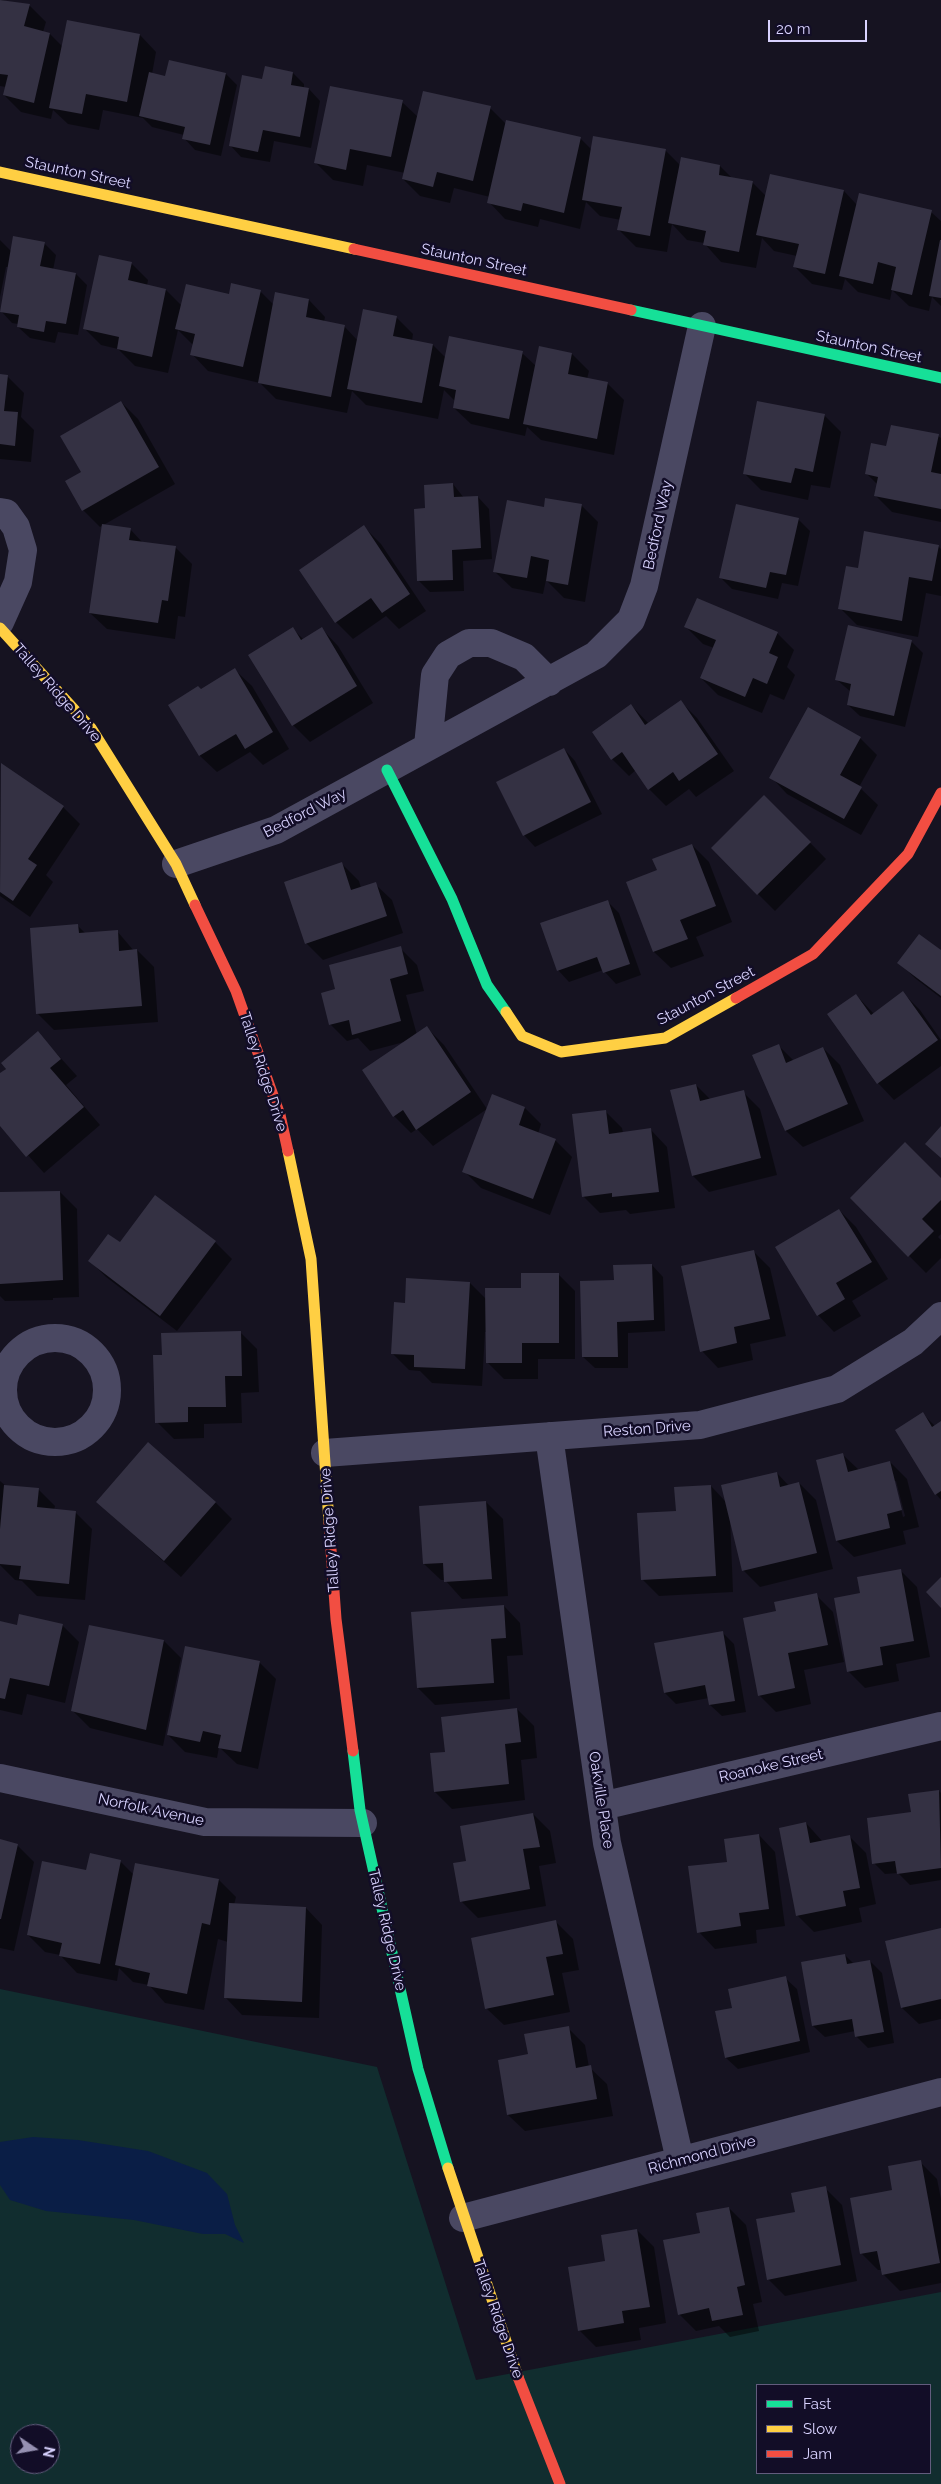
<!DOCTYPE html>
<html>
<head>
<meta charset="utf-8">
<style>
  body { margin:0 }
  #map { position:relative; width:941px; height:2484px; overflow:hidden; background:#161321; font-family:Raleway,sans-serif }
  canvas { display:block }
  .legend { position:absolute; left:756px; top:2384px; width:175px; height:90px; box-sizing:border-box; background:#120d27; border:1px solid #625c7d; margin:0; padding:6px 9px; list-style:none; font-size:15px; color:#d9d3ff }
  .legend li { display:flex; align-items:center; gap:10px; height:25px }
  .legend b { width:25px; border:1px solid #625c7d }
  .north { position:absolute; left:10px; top:2424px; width:50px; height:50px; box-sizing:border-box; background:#120d27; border:1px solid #625c7d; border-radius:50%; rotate:102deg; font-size:14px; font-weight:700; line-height:20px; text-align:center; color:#d9d3ff }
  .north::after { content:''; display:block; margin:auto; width:18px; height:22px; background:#9590b1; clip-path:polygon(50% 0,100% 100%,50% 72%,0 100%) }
  .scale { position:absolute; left:768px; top:20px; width:99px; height:22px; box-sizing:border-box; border:2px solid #d9d3ff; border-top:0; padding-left:6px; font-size:15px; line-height:18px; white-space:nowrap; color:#d9d3ff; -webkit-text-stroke:4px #120d27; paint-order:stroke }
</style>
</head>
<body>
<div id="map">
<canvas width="941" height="2484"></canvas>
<ul class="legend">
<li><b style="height:6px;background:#16e098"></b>Fast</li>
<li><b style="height:6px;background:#ffcf43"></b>Slow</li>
<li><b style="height:6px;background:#f24e42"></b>Jam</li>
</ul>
<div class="north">N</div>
<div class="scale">20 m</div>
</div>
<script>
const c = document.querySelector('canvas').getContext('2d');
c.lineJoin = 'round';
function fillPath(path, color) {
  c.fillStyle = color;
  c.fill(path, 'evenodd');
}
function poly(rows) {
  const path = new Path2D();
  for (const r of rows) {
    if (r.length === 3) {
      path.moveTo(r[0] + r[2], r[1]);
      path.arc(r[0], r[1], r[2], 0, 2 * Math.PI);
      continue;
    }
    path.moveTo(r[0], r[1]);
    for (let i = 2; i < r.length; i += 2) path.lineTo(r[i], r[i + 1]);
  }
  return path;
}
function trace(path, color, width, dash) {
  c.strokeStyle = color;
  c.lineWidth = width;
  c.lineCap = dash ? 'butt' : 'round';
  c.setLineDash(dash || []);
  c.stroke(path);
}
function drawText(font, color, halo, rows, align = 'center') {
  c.font = font + ' Raleway,sans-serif';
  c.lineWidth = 5;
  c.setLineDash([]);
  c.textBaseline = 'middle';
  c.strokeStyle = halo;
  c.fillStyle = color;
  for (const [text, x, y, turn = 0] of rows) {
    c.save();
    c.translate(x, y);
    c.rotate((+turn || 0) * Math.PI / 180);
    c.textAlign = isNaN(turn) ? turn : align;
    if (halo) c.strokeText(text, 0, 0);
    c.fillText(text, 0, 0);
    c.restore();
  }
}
const green = poly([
  [0,1989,377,2067,476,2380,941,2292,941,2484,0,2484],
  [757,2385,930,2385,930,2473,757,2473],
  [20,2434,50,2434,50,2464,20,2464]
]);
const water = poly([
  [33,2137,78,2140,148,2151,207,2173,227,2194,235,2225,244,2243,225,2234,203,2234,134,2220,46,2211,10,2200,0,2185,0,2142]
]);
const shadow = poly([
  [0,0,29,5,46,22,43,32,50,34,63,47,140,35,156,52,152,74,166,78,226,74,237,85,221,156,195,150,184,138,184,135,152,127,143,118,103,110,99,130,68,124,53,110,51,119,21,112,4,95,6,87,0,86],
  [293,73,304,84,304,88,309,89,320,101,311,148,274,141,270,162,241,157,230,145],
  [402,102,418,117,490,108,506,124,580,138,592,150,665,150,681,166,720,166,733,179,752,182,766,196,844,191,857,205,931,212,941,221,941,306,932,297,929,311,909,306,892,290,890,300,858,292,845,279,842,290,812,284,795,267,797,256,774,251,762,238,756,268,721,262,704,243,687,240,672,224,667,252,636,247,619,230,621,220,600,216,586,202,580,229,540,219,538,227,505,219,489,202,490,197,454,188,450,203,420,196,403,179,405,173,367,165,363,186,333,180,316,163],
  [0,240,12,252,44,243,56,255,53,270,76,274,87,285,78,335,58,332,55,343,30,338,18,327,18,324,12,323,1,311,9,267,6,267,0,297],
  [131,263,148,280,147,286,166,290,182,306,260,291,274,305,309,300,325,317,324,322,344,326,358,341,396,317,413,334,412,341,433,345,446,358,522,353,536,366,572,354,589,371,587,379,607,383,624,400,614,455,541,440,527,427,525,436,471,424,454,408,455,401,444,390,438,419,366,405,352,391,347,413,276,399,260,383,208,371,192,354,194,346,178,330,168,373,135,366,118,349,101,345,85,329],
  [0,376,7,376,24,393,21,417,34,430,31,462,0,459],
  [121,402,138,419,175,484,100,527,83,510,67,481,82,472],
  [824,415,841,432,830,488,811,485,808,500,761,490,744,473],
  [938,436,941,438,941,522,892,512,875,495,877,484,867,474,887,448],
  [453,484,464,498,478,497,489,509,492,559,463,561,464,591,430,592,419,581,427,509],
  [581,505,598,522,585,602,564,598,546,580,543,594,512,588,495,572,545,508],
  [798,519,810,531,798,586,782,583,778,599,732,589,720,577],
  [364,527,381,544,426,611,399,629,386,616,353,639,336,622],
  [130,529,143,543,175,547,192,564,185,617,178,616,175,639,107,629,90,613],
  [938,546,941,549,941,596,926,593,918,637,857,625,840,608,859,569],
  [686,627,777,633,794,650,787,667,795,675,784,700,770,694,762,713,718,695,701,678,714,648,703,644],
  [293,629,304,640,322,629,338,646,373,703,310,742,293,725],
  [911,641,923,653,905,727,860,716,848,705,851,692,837,680],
  [235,670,252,686,289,749,263,765,250,752,217,772,200,756,169,705,201,690],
  [681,702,697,718,734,771,696,797,689,789,666,806,649,789,636,770,629,776,612,759,631,705,649,724],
  [860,738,877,755,859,787,878,805,861,835,787,794,771,777],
  [564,749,575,761,602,814,535,847,524,835],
  [1,765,63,807,80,824,46,875,53,882,30,917,0,896],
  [764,796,826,859,775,911,712,848],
  [692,845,709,862,732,922,696,937,704,956,671,968,654,952,658,871],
  [342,864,359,881,361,888,375,884,392,900,403,933,323,960,306,943],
  [607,901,619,913,641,975,616,984,603,970,569,982,558,970],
  [77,925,85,933,117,931,134,951,137,950,154,967,158,1022,54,1030,37,1013],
  [400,948,417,965,424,991,406,995,417,1035,427,1028,444,1045,487,1109,433,1146,417,1129,411,1133,394,1116,364,1071,408,1041,370,1051,358,1038,347,1041,330,1024,337,990],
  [941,950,941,998,916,979,899,963],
  [903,993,920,1010,941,1040,941,1066,894,1100,878,1083,856,995,874,1014],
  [38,1033,77,1076,66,1085,100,1125,44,1173,0,1124,0,1075],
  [778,1045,794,1061,823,1048,840,1065,864,1121,803,1147,786,1131],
  [696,1085,711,1100,743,1092,760,1109,777,1175,709,1192,693,1176],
  [525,1108,541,1124,538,1134,555,1140,572,1157,550,1215,481,1188,464,1171],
  [605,1111,622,1128,623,1133,651,1130,667,1147,675,1208,630,1214,626,1210,600,1213,584,1197],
  [941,1179,941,1234,938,1237,941,1240,941,1258,926,1273,852,1198],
  [60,1192,77,1209,79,1297,53,1298,53,1300,5,1301,0,1296,0,1193],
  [839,1210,856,1227,888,1279,852,1301,861,1316,834,1332,818,1315],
  [215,1242,232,1259,177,1331,106,1277,90,1261,120,1244],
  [753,1251,770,1268,786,1336,750,1344,753,1360,718,1368,702,1351],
  [652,1265,663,1277,665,1331,628,1333,628,1368,595,1368,583,1357],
  [558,1274,575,1291,575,1359,538,1359,538,1379,504,1379,487,1362,487,1332,485,1332,482,1386,432,1383,420,1371,409,1370,392,1353,406,1304,470,1283,487,1300,522,1289],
  [240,1332,257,1349,259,1392,241,1393,242,1423,204,1424,204,1438,174,1439,157,1422,163,1356],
  [923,1414,935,1426,941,1423,941,1500,936,1494],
  [842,1454,859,1470,890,1462,907,1479,919,1527,903,1531,906,1544,854,1557,837,1541],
  [894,1481,896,1481,905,1516,903,1517],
  [777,1473,789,1486,799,1483,816,1500,833,1569,760,1587,743,1570,730,1516,733,1592,659,1596,643,1580,711,1486,726,1502],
  [0,1481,6,1486,38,1489,55,1506,54,1510,75,1512,92,1529,85,1600,37,1596,22,1581,15,1580,0,1565],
  [97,1502,215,1502,232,1519,181,1577],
  [486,1502,503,1519,508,1596,462,1599,445,1580,441,1580,424,1564],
  [900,1570,917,1587,930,1657,896,1664,899,1681,865,1688,848,1671,862,1594],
  [816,1595,833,1612,844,1662,804,1670,811,1704,776,1712,759,1695,778,1612],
  [504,1606,520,1623,523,1655,507,1656,510,1699,435,1705,418,1688],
  [0,1623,18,1627,62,1625,79,1642,65,1703,27,1694,22,1715,0,1710],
  [90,1626,164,1641,181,1658,163,1746,90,1728,73,1711],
  [722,1632,734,1644,746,1712,722,1716,710,1705,709,1698,676,1704,665,1693],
  [259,1662,276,1679,258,1769,237,1764,219,1747,217,1758,185,1752,168,1735],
  [517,1709,534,1726,537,1758,521,1760,525,1800,452,1809,435,1792,447,1753],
  [939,1791,941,1793,941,1880,910,1885,898,1873,885,1874,874,1863,912,1813],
  [533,1814,550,1831,556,1863,539,1866,546,1906,478,1918,461,1901,467,1862],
  [806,1823,823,1842,849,1836,866,1853,876,1904,859,1908,862,1922,814,1932,797,1915],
  [759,1835,775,1852,785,1926,756,1930,757,1943,715,1949,699,1932,728,1863],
  [0,1841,17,1845,34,1862,14,1951,0,1948],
  [120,1861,134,1875,136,1864,219,1880,236,1897,234,1905,306,1908,322,1925,319,2018,242,2015,226,1998,228,1942,218,1939,204,2010,165,2003,149,1985,133,1982,119,1968,117,1981,77,1973,60,1955,45,1952,28,1935,87,1871],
  [556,1922,573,1939,579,1970,562,1973,570,2012,504,2025,487,2009],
  [941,1929,941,2019,919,2024,902,2008],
  [845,1955,854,1964,870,1961,882,1973,894,2043,868,2048,856,2036,855,2031,825,2037,813,2026],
  [785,1978,797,1989,810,2052,738,2069,726,2058,733,2009],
  [568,2028,585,2045,589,2067,607,2084,613,2116,525,2131,508,2115,529,2055],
  [920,2162,937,2179,941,2199,941,2283,900,2291,883,2274,882,2270,878,2270,861,2253,894,2191],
  [825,2188,842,2205,857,2281,785,2296,768,2279],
  [729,2208,746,2225,762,2302,753,2304,759,2331,730,2337,719,2326,696,2331,679,2314,702,2234],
  [637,2230,654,2247,666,2323,639,2328,641,2340,596,2347,579,2330,607,2262]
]);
const building = poly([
  [0,0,30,4,24,26,50,33,34,103,3,95,8,75,0,74],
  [67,20,140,34,127,102,86,94,82,114,49,108],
  [169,60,226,73,210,145,182,139,185,127,139,116,149,72,165,76],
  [265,66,293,72,291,85,309,88,300,137,263,130,258,152,229,146,242,75,262,79],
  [330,86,403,100,391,157,350,149,346,170,314,163],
  [423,91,491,106,473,181,437,172,433,187,402,179],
  [506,120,581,137,564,213,523,203,521,211,487,203],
  [593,136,666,149,650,236,617,230,622,207,582,200],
  [681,157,720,165,719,175,753,181,739,252,703,245,706,231,668,223],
  [770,174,844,190,825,274,793,267,799,244,756,235],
  [859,193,932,210,912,295,891,290,896,267,878,262,873,284,839,276],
  [13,236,45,242,40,266,76,273,66,324,46,321,44,332,17,327,19,315,0,312],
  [940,240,941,240,941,298,929,296],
  [99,255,132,262,128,280,166,289,152,357,117,349,119,337,83,329],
  [231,283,261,290,243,367,190,355,195,334,175,329,186,284,229,294],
  [275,292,309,299,306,317,345,325,331,397,258,383],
  [363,309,397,316,393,336,433,344,422,403,347,389],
  [449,336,523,351,509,419,453,408,456,390,439,386],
  [539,346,572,353,568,374,608,382,597,439,523,424],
  [0,374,8,375,4,411,18,412,15,446,0,444],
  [121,401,159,467,82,511,65,481,81,472,60,436],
  [757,401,825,414,813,472,795,468,791,483,743,474],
  [891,425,939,434,931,472,941,474,941,509,874,496,878,477,865,474,871,443,886,446],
  [453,483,454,497,478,496,481,548,452,550,453,580,417,581,414,509,425,508,424,485],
  [545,498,582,504,568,585,546,581,549,560,531,556,527,578,493,572,507,500,544,507],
  [736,504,799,518,786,575,770,572,766,588,719,578],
  [102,524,131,528,129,540,176,546,168,601,162,600,158,623,89,613],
  [364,525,410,594,382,613,371,598,335,623,299,570],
  [864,531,939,545,932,581,909,577,902,621,838,609,846,566,858,568],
  [697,598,778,632,769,653,778,657,767,684,753,678,745,697,700,678,716,640,684,627],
  [848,625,912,640,894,716,847,705,851,684,835,680],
  [293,627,301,640,322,627,357,686,292,726,248,655],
  [235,668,273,732,245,749,236,734,199,756,168,705,198,686,201,689],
  [681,700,718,754,679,781,673,772,648,790,622,752,611,760,592,732,631,704,645,725],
  [808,707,861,737,840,775,862,787,844,819,769,778],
  [564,748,591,802,523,836,496,782],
  [1,763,64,806,28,859,37,865,13,901,0,892],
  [764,795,811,842,757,895,711,848],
  [692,844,716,906,680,920,688,939,653,952,626,882,657,870,652,859],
  [342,862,351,890,376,882,387,916,305,944,284,882],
  [608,900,630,964,603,973,597,957,557,971,540,923],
  [78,924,79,933,118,930,119,951,137,949,142,1006,36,1014,30,928],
  [919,934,941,950,941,996,897,963],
  [401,946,408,974,390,979,401,1021,352,1035,349,1020,329,1025,321,993,335,989,329,965],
  [903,991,938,1040,877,1084,827,1014,856,994,871,1015],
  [427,1026,471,1092,416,1130,403,1110,393,1117,362,1070],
  [38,1031,61,1059,50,1068,84,1107,26,1157,0,1126,0,1073,6,1069,1,1063],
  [779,1044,786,1063,823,1047,848,1104,785,1131,752,1055],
  [696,1084,700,1101,744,1090,761,1158,692,1176,670,1090],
  [492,1094,525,1107,519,1125,556,1139,533,1199,462,1172],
  [606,1110,609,1134,651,1128,659,1192,612,1197,612,1193,582,1197,572,1114],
  [941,1126,941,1158,925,1144],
  [905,1142,941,1178,941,1200,922,1219,934,1231,908,1257,850,1198],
  [60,1191,63,1280,0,1284,0,1192],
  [155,1195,216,1241,160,1316,88,1261,108,1234,120,1242],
  [839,1209,872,1262,836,1283,845,1299,817,1316,775,1247],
  [754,1250,770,1319,734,1327,737,1343,700,1352,681,1266],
  [652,1264,654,1320,617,1322,618,1357,582,1357,580,1281,614,1280,613,1265],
  [521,1273,559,1273,559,1343,522,1343,522,1363,486,1363,485,1288,521,1288],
  [406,1278,470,1282,465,1369,414,1367,414,1355,391,1354,394,1302,405,1303],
  [241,1331,242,1376,225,1376,226,1407,188,1407,188,1422,155,1423,153,1355,162,1355,161,1333],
  [923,1412,932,1427,941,1421,941,1491,935,1495,895,1430],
  [148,1442,216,1502,164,1561,96,1502],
  [843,1453,848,1472,890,1461,902,1510,887,1514,890,1528,836,1541,816,1460],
  [777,1472,780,1487,799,1482,817,1553,742,1571,721,1485],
  [4,1485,39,1488,37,1507,76,1511,69,1584,19,1579,21,1566,0,1564,0,1529],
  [711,1485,716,1576,641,1580,637,1513,676,1511,674,1487],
  [486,1501,492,1579,444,1582,443,1563,423,1564,419,1506],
  [901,1569,914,1641,880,1647,883,1665,847,1672,834,1598,860,1593,857,1577],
  [941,1577,941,1608,926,1592],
  [817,1593,828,1645,788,1653,795,1688,758,1696,743,1618,776,1611,774,1602],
  [504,1605,506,1638,491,1639,494,1683,417,1688,411,1612],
  [19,1614,63,1624,49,1686,10,1678,5,1699,0,1698,0,1621,17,1625],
  [89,1625,164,1640,146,1730,71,1711],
  [723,1631,735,1701,709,1705,705,1685,664,1693,654,1643],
  [185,1646,260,1661,241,1752,218,1748,221,1735,203,1731,200,1742,167,1735],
  [517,1708,521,1742,505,1744,509,1784,434,1792,430,1753,445,1752,441,1717],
  [939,1790,941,1868,897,1874,895,1861,872,1864,867,1818,911,1812,908,1794],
  [533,1813,540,1847,523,1849,530,1889,460,1902,453,1863,466,1861,460,1826],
  [806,1822,810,1843,850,1835,860,1888,843,1891,846,1906,796,1916,779,1828],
  [759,1834,769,1909,739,1913,741,1926,697,1933,688,1866,727,1862,724,1839],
  [0,1839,18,1844,1,1919,0,1919],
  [90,1853,121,1860,100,1964,59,1956,62,1943,27,1935,42,1861,86,1870],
  [135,1863,219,1879,210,1925,202,1923,187,1994,147,1986,150,1973,115,1965],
  [229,1903,306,1907,302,2002,224,1998],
  [556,1920,563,1954,546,1957,554,1995,485,2009,471,1938],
  [941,1928,941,1999,901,2008,885,1941],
  [845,1954,847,1964,870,1960,884,2032,855,2037,852,2019,812,2026,801,1962],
  [786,1976,800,2041,725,2058,715,2011,732,2008,728,1989],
  [569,2026,576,2068,591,2065,597,2099,507,2115,498,2060,528,2054,524,2034],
  [921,2160,940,2263,882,2275,877,2251,860,2254,850,2198,892,2190,888,2166],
  [826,2186,841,2265,767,2280,756,2219,795,2212,791,2193],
  [729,2207,745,2285,737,2287,743,2315,712,2321,709,2308,678,2315,663,2240,700,2233,696,2213],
  [637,2229,650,2307,622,2311,624,2323,578,2331,568,2267,605,2261,601,2235]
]);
const street = poly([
  [0,512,6,513,16,527,23,550,18,582,0,622],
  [428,746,435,675,448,655,469,643,491,643,524,657,549,682],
  [176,864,276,830,596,655,631,620,644,586,702,326],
  [55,1390,52],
  [549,1436,607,1843,680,2160],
  [325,1453,700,1425,837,1389,913,1342,941,1316],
  [0,1778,205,1822,363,1823],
  [602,1806,941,1726],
  [463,2218,941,2092]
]);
const fast = poly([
  [631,310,941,378],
  [387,770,452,899,487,985,506,1012],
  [353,1751,360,1810,418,2069,448,2168]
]);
const slow = poly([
  [0,172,354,249],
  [0,628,91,728,176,864,195,905],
  [506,1012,522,1036,561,1052,665,1038,736,998],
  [288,1151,311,1259,329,1522],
  [448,2168,518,2377]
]);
const jam = poly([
  [354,249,631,310],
  [195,905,236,991,280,1115,288,1151],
  [736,998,813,954,908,854,941,793],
  [329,1522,336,1619,353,1751],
  [518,2377,560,2484]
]);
const streetNames = [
  ["Staunton Street",78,173,12],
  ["Staunton Street",474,260,12],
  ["Staunton Street",869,347,12],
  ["Bedford Way",658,525,-78],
  ["Talley Ridge Drive",57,693,49],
  ["Bedford Way",305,813,-27],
  ["Staunton Street",706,996,-28],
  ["Talley Ridge Drive",263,1072,72],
  ["Reston Drive",647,1429,-4],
  ["Talley Ridge Drive",330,1530,-94],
  ["Roanoke Street",771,1766,-13],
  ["Oakville Place",601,1800,81],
  ["Norfolk Avenue",151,1810,12],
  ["Talley Ridge Drive",387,1930,77],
  ["Richmond Drive",702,2155,-15],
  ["Talley Ridge Drive",498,2319,71]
];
fillPath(green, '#112d2f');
fillPath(water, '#0a1e46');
fillPath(shadow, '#0007');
fillPath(building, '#343143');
trace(street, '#4a4862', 28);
trace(fast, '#16e098', 11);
trace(slow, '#ffcf43', 11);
trace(jam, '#f24e42', 11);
drawText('15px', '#d9d3ff', '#120d27', streetNames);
</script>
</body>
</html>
